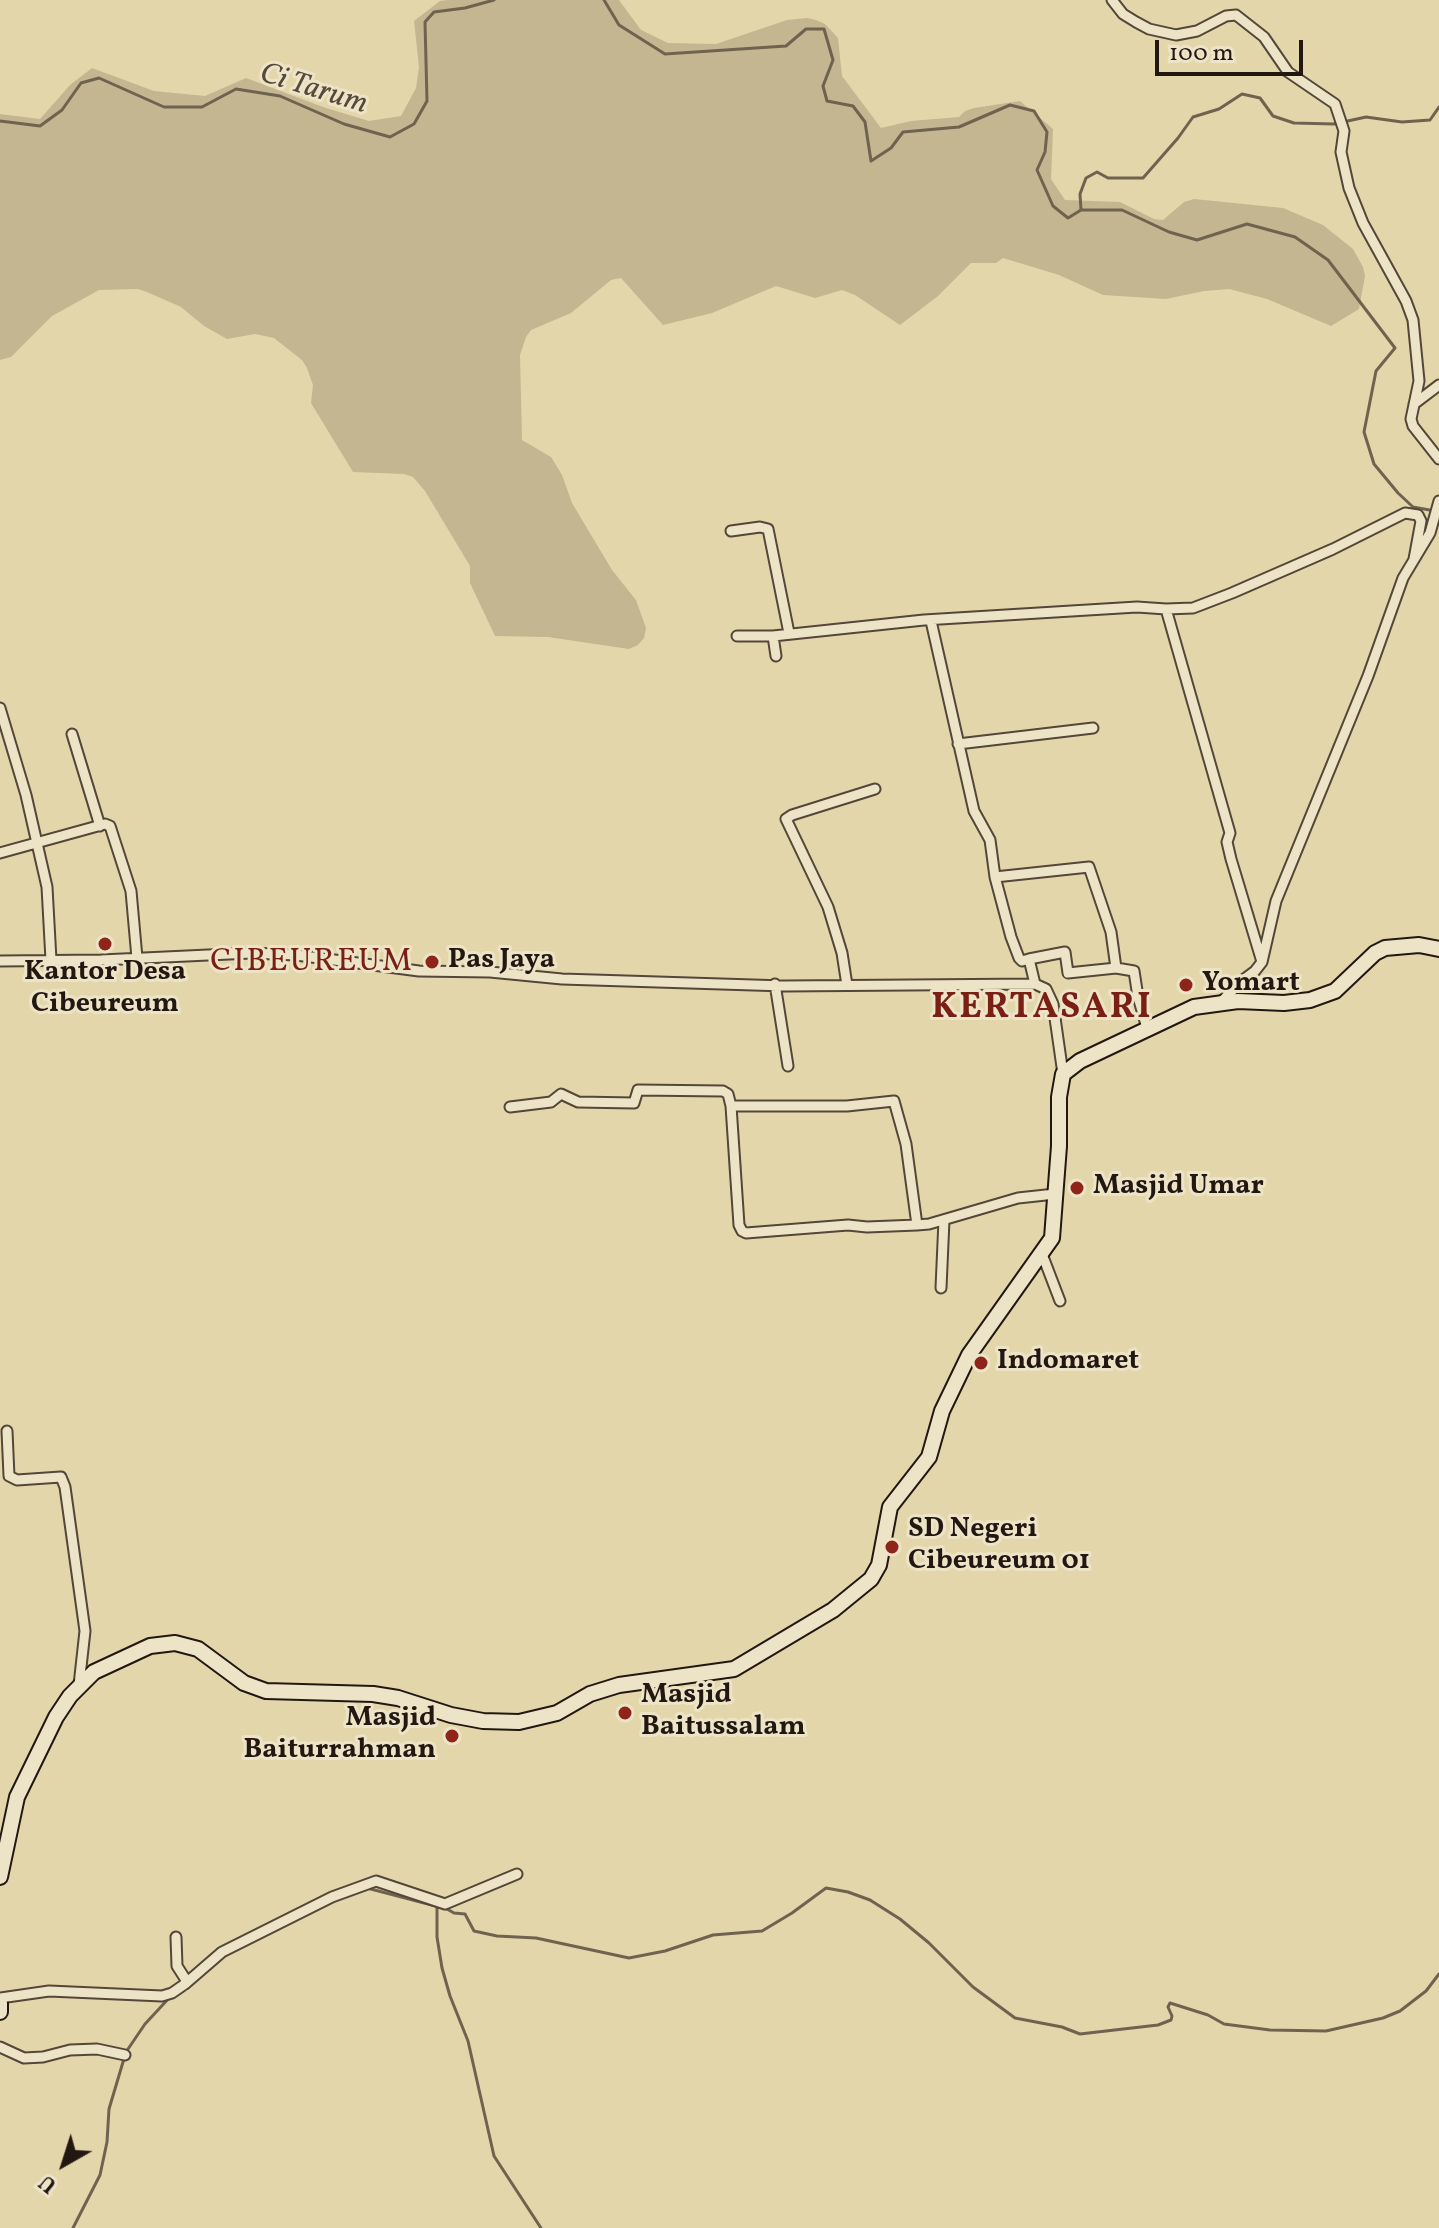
<!DOCTYPE html>
<html>
<head>
<meta charset="utf-8">
<style>
  body { margin:0 }
  #map { position:relative; width:1439px; height:2228px; overflow:hidden; background:#e4d6ab; font-family:Vollkorn,serif }
  canvas { display:block }
  .north { position:absolute; left:24px; top:2124px; width:80px; height:80px; -webkit-text-stroke:6px #ede4c8; paint-order:stroke; rotate:219deg; font-size:22px; font-weight:700; line-height:32px; text-align:center; color:#231712 }
  .north::after { content:''; display:block; margin:auto; width:28px; height:36px; background:#231712; clip-path:polygon(50% 0,100% 100%,50% 72%,0 100%) }
  .scale { position:absolute; left:1155px; top:40px; width:148px; height:36px; box-sizing:border-box; border:4px solid #231712; border-top:0; padding-left:10px; font-size:24px; line-height:28px; white-space:nowrap; color:#231712; -webkit-text-stroke:6px #ede4c8; paint-order:stroke }
</style>
</head>
<body>
<div id="map">
<canvas width="1439" height="2228"></canvas>
<div class="north">U</div>
<div class="scale">100 m</div>
</div>
<script>
const c = document.querySelector('canvas').getContext('2d');
c.lineJoin = 'round';
function fillPath(path, color) {
  c.fillStyle = color;
  c.fill(path, 'evenodd');
}
function poly(rows) {
  const path = new Path2D();
  for (const r of rows) {
    path.moveTo(r[0], r[1]);
    for (let i = 2; i < r.length; i += 2) path.lineTo(r[i], r[i + 1]);
  }
  return path;
}
function trace(path, color, width, dash) {
  c.strokeStyle = color;
  c.lineWidth = width;
  c.lineCap = dash ? 'butt' : 'round';
  c.setLineDash(dash || []);
  c.stroke(path);
}
function drawText(font, color, halo, rows, align = 'center') {
  c.font = font + ' Vollkorn,serif';
  c.lineWidth = 6;
  c.setLineDash([]);
  c.textBaseline = 'middle';
  c.strokeStyle = halo;
  c.fillStyle = color;
  for (const [text, x, y, turn = 0] of rows) {
    c.save();
    c.translate(x, y);
    c.rotate((+turn || 0) * Math.PI / 180);
    c.textAlign = isNaN(turn) ? turn : align;
    if (halo) c.strokeText(text, 0, 0);
    c.fillText(text, 0, 0);
    c.restore();
  }
}
const green = poly([
  [448,0,619,0,641,30,668,43,716,44,787,20,807,18,816,20,825,24,838,38,842,76,881,128,911,121,959,117,965,111,974,108,1020,101,1053,129,1051,179,1065,200,1120,202,1154,219,1163,220,1184,202,1194,199,1283,208,1323,225,1353,249,1363,267,1365,276,1359,309,1331,326,1267,299,1229,289,1204,291,1166,299,1103,295,1059,275,1003,258,996,263,971,263,938,296,900,325,855,295,842,290,815,298,776,286,712,313,663,325,621,278,611,280,571,313,531,330,526,337,520,355,522,440,551,457,562,475,572,503,612,570,636,600,646,628,644,638,638,645,629,649,548,637,495,636,470,583,470,566,425,491,413,477,404,474,353,472,311,403,313,385,307,368,302,360,274,338,255,334,227,339,204,326,181,307,147,292,138,289,99,290,52,316,11,357,0,360,0,114,40,119,70,85,92,68,154,91,205,96,246,78,323,107,369,121,401,116,416,88,419,67,414,21,440,1]
]);
const stream = poly([
  [604,0,619,25,665,54,786,46,806,29,824,29,833,60,823,86,827,101,853,106,865,122,871,161,891,148,903,132,959,127,1010,105,1034,111,1047,132,1045,152,1037,170,1053,206,1068,218,1081,210,1122,210,1169,232,1197,240,1247,224,1295,237,1328,260,1395,348,1376,371,1364,432,1374,464,1398,493,1413,507,1435,511],
  [0,121,40,126,62,110,81,83,99,78,164,107,202,107,236,89,280,96,344,124,390,137,414,124,427,101,425,22,434,12,465,8,494,0],
  [1081,210,1080,194,1086,178,1097,172,1108,178,1143,178,1178,138,1193,117,1219,109,1242,94,1260,98,1273,116,1294,123,1334,124,1366,117,1402,122,1430,120,1439,107],
  [367,1888,447,1909,454,1913,465,1914,474,1931,497,1936,536,1938,629,1958,665,1951,713,1935,762,1931,792,1913,826,1888,848,1892,870,1900,900,1919,929,1943,973,1987,1015,2018,1062,2027,1080,2034,1158,2025,1171,2020,1172,2016,1168,2007,1170,2003,1208,2015,1224,2024,1270,2030,1326,2031,1383,2018,1400,2011,1426,1991,1439,1974],
  [437,1906,437,1937,442,1968,450,1996,468,2041,494,2156,541,2228],
  [73,2228,100,2175,107,2142,109,2109,126,2052,145,2024,170,1997]
]);
const minor = poly([
  [1112,0,1123,14,1136,22,1149,29,1176,35,1197,31,1226,16,1236,15,1264,37,1288,72,1335,104,1344,131,1341,152,1349,188,1363,223,1406,301,1413,320,1419,381,1411,419,1413,426,1439,459],
  [1414,404,1439,385],
  [731,531,760,527,768,529,789,633],
  [931,621,974,811,990,840,995,877,1011,937,1019,958,1022,961,1029,959,1035,984],
  [737,636,773,636,924,620,1137,607,1166,609],
  [773,636,776,656],
  [0,708,26,795,47,887,51,960],
  [72,734,100,826],
  [958,744,1093,728],
  [0,853,105,824,110,826,131,891,137,958],
  [995,877,1089,867,1111,932,1116,968,1068,973,1065,952,1029,959],
  [0,961,101,960,251,953,296,955,419,971,490,972,562,979,785,986,1035,984,1046,989,1053,1004,1063,1074],
  [1262,962,1231,859,1227,842,1230,833,1166,609,1193,608,1232,593,1333,549,1405,513,1418,515,1421,521,1414,559],
  [1116,968,1134,971,1138,997,1147,1028],
  [775,984,788,1066],
  [847,985,842,953,828,907,786,819,792,815,875,789],
  [1221,1002,1243,980,1255,971,1262,962,1276,901,1368,676,1403,578,1430,533,1439,501],
  [510,1107,551,1102,561,1094,578,1102,634,1103,638,1090,723,1091,728,1094,731,1106],
  [917,1225,906,1144,894,1101,847,1106,731,1106,739,1225,742,1231,746,1233,848,1225,867,1227,917,1225,929,1224,1018,1198,1055,1194],
  [1042,1254,1060,1301],
  [941,1288,944,1220],
  [7,1431,9,1476,17,1480,61,1477,65,1487,85,1631,79,1685],
  [185,1984,222,1952,332,1897,376,1881,445,1904,517,1874],
  [0,1998,49,1991,162,1996,172,1993,185,1984,186,1980,177,1966,176,1937],
  [0,2047,24,2058,43,2057,70,2050,97,2049,125,2055]
]);
const secondary = poly([
  [0,1877,17,1797,56,1717,70,1696,94,1672,150,1646,175,1643,198,1649,244,1683,266,1691,373,1694,398,1698,451,1715,483,1721,519,1722,557,1713,590,1694,619,1685,734,1669,833,1610,871,1579,879,1565,890,1507,929,1457,942,1411,969,1355,1052,1238,1059,1146,1059,1097,1063,1074,1080,1061,1194,1007,1238,1001,1284,1003,1310,1000,1335,991,1375,953,1385,948,1419,945,1439,949],
  [0,2003,0,2012]
]);
const markers = [
  [105,944,8,"#8f2418"],
  [432,962,8,"#8f2418"],
  [1186,985,8,"#8f2418"],
  [1077,1188,8,"#8f2418"],
  [981,1363,8,"#8f2418"],
  [892,1547,8,"#8f2418"],
  [625,1713,8,"#8f2418"],
  [452,1736,8,"#8f2418"]
];
const poiNames = [
  ["Pas Jaya",448,962],
  ["Kantor Desa",105,974,"center"],
  ["Cibeureum",105,1006,"center"],
  ["Yomart",1202,985],
  ["Masjid Umar",1093,1188],
  ["Indomaret",997,1363],
  ["SD Negeri",908,1531],
  ["Cibeureum 01",908,1563],
  ["Masjid",641,1697],
  ["Baitussalam",641,1729],
  ["Masjid",436,1720,"right"],
  ["Baiturrahman",436,1752,"right"]
];
const waterNames = [
  ["Ci Tarum",313,91,17]
];
const quarterNames = [
  ["CIBEUREUM",312,964]
];
const districtNames = [
  ["KERTASARI",1042,1010]
];
fillPath(green, '#c3b691');
trace(stream, '#6f634f', 3);
trace(minor, '#534738', 13);
trace(secondary, '#231712', 18);
trace(minor, '#ede4c8', 9);
trace(secondary, '#ede4c8', 14);
for (const [x, y, r, color] of markers) {
  const dot = new Path2D();
  dot.arc(x, y, r, 0, 2 * Math.PI);
  c.fillStyle = color;
  c.fill(dot);
  trace(dot, '#ede4c8', 3);
}
drawText('bold 28px', '#231712', '#ede4c8', poiNames, 'left');
drawText('italic 30px', '#56493a', '#ede4c8', waterNames);
c.letterSpacing = '2px';
drawText('32px', '#7a1f14', '#ede4c8', quarterNames);
c.letterSpacing = '0px';
c.letterSpacing = '2px';
drawText('bold 36px', '#7a1f14', '#ede4c8', districtNames);
c.letterSpacing = '0px';
</script>
</body>
</html>
